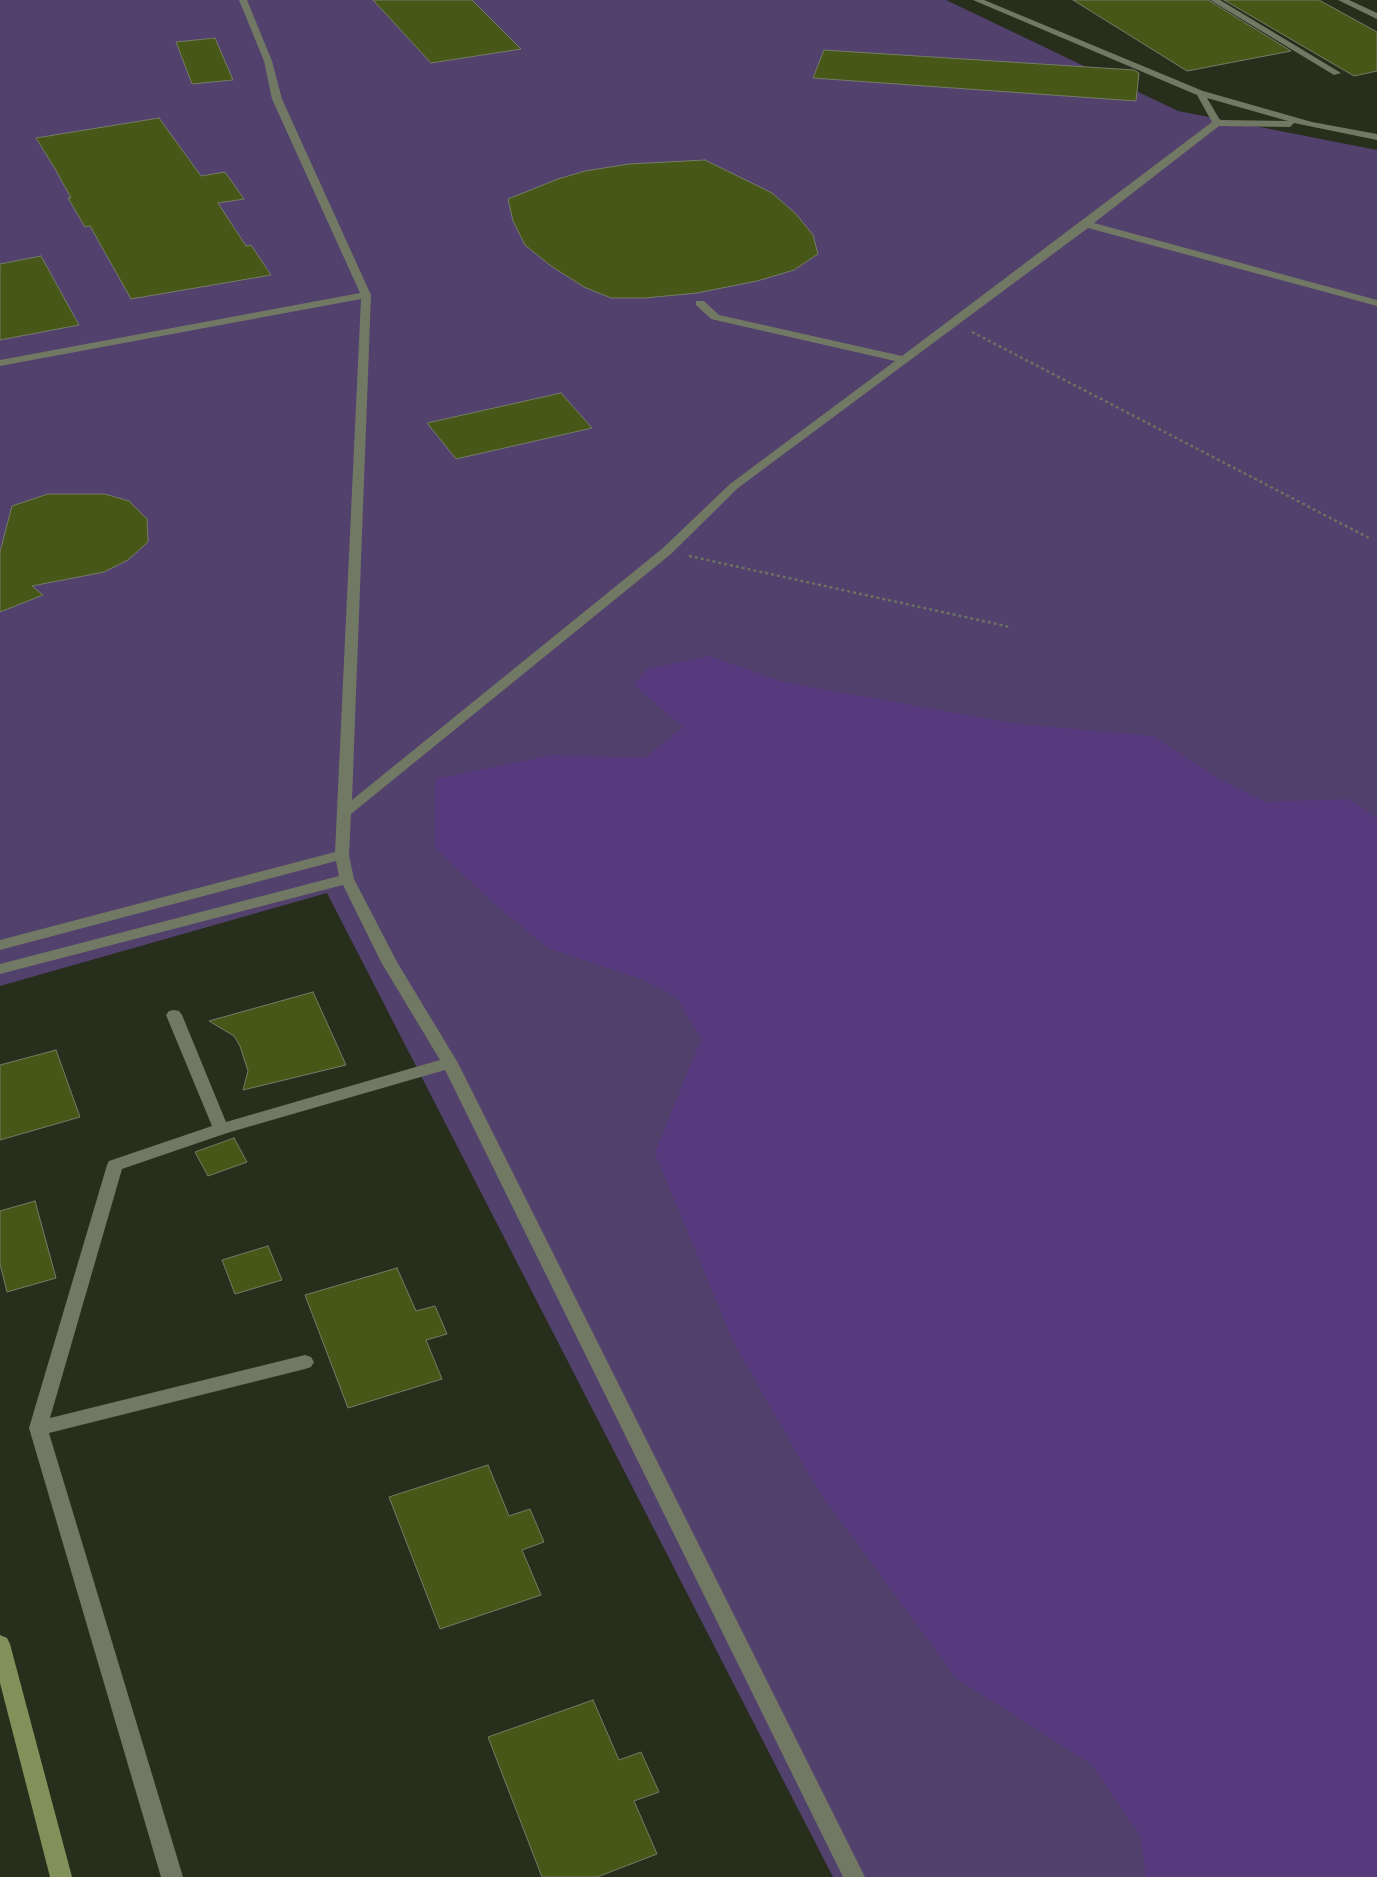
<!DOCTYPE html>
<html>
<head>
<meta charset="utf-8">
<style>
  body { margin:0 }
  canvas { display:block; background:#282e1c }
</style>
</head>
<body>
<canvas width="1377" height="1877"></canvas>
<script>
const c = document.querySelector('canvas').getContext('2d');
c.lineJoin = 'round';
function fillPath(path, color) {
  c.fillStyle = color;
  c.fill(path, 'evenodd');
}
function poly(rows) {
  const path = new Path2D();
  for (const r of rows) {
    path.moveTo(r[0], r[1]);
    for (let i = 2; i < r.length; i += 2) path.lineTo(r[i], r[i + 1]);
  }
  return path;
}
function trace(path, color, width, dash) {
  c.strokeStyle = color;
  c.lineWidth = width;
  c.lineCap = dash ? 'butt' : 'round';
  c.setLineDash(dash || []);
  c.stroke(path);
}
const green = poly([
  [0,0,946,0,1178,111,1377,150,1377,1877,833,1877,327,893,0,986]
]);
const water = poly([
  [709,656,783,682,1017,724,1153,736,1216,777,1266,802,1348,799,1377,818,1377,1877,1146,1877,1140,1836,1091,1764,956,1678,818,1490,734,1343,655,1153,701,1039,676,997,641,979,548,948,499,908,435,848,435,779,553,755,645,758,683,727,634,685,647,669]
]);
const building = poly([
  [373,0,472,0,521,49,431,63,373,0],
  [1073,0,1208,0,1291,51,1187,71,1073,0],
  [1224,0,1319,0,1377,32,1377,71,1354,76,1224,0],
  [215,38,233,80,192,84,176,42,215,38],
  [824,50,1134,70,1139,73,1136,101,813,78,824,50],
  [159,118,201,176,225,172,244,199,218,203,246,246,251,245,271,275,131,299,90,226,85,227,68,198,71,198,54,167,36,138,159,118],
  [705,160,772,193,796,214,813,235,818,254,794,270,757,281,697,293,645,298,611,298,584,287,551,266,525,245,513,221,508,199,558,179,585,171,629,164,705,160],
  [41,256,79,325,0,340,0,264,41,256],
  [561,393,592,428,456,459,427,423,561,393],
  [48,494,105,494,129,501,147,519,148,542,128,560,104,572,32,586,43,595,0,612,0,552,12,506,48,494],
  [313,992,346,1065,243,1090,248,1071,240,1046,234,1036,209,1021,313,992],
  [56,1050,80,1117,0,1140,0,1065,56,1050],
  [234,1138,247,1162,208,1176,195,1152,234,1138],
  [35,1201,56,1278,7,1292,0,1264,0,1211,35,1201],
  [268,1246,282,1280,235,1294,222,1260,268,1246],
  [397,1268,416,1311,435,1306,447,1334,426,1340,442,1379,348,1408,305,1295,397,1268],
  [488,1465,509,1516,530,1509,544,1542,522,1550,541,1595,440,1629,389,1497,488,1465],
  [593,1700,619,1760,641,1752,659,1792,634,1801,657,1854,597,1877,542,1877,488,1737,593,1700]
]);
const path = poly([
  [972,332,1369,538],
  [689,556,1010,627]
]);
const minor = poly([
  [239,0,247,0,272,61,282,99,371,295,352,800,663,548,730,484,895,361,711,319,696,305,696,301,704,301,719,315,902,356,1212,122,1197,95,973,0,984,0,1203,91,1312,122,1377,134,1377,140,1294,123,1290,127,1219,126,1094,223,1377,300,1377,306,1088,228,738,488,671,554,351,814,349,855,354,879,397,962,458,1063,865,1877,843,1877,445,1070,227,1133,122,1169,50,1418,305,1355,311,1357,314,1362,311,1367,305,1369,49,1433,183,1877,161,1877,29,1428,107,1165,109,1161,212,1126,166,1015,169,1011,174,1010,179,1011,182,1015,226,1122,440,1060,381,962,343,885,0,974,0,964,339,876,336,861,0,950,0,940,335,852,361,299,0,366,0,360,360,293,272,99,264,61,239,0],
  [1207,98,1288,121,1220,120,1207,98],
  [1210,0,1220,0,1341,73,1334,75,1210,0],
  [1338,0,1349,0,1377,13,1377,19,1338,0]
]);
const major = poly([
  [0,1635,7,1638,10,1644,72,1877,50,1877,0,1683,0,1635]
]);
fillPath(green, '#52406d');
fillPath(water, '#573a7e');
fillPath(building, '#465717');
trace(building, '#747b66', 1);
trace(path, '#6c7161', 2.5, [3, 3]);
fillPath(minor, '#717864');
fillPath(major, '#809159');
</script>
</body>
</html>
